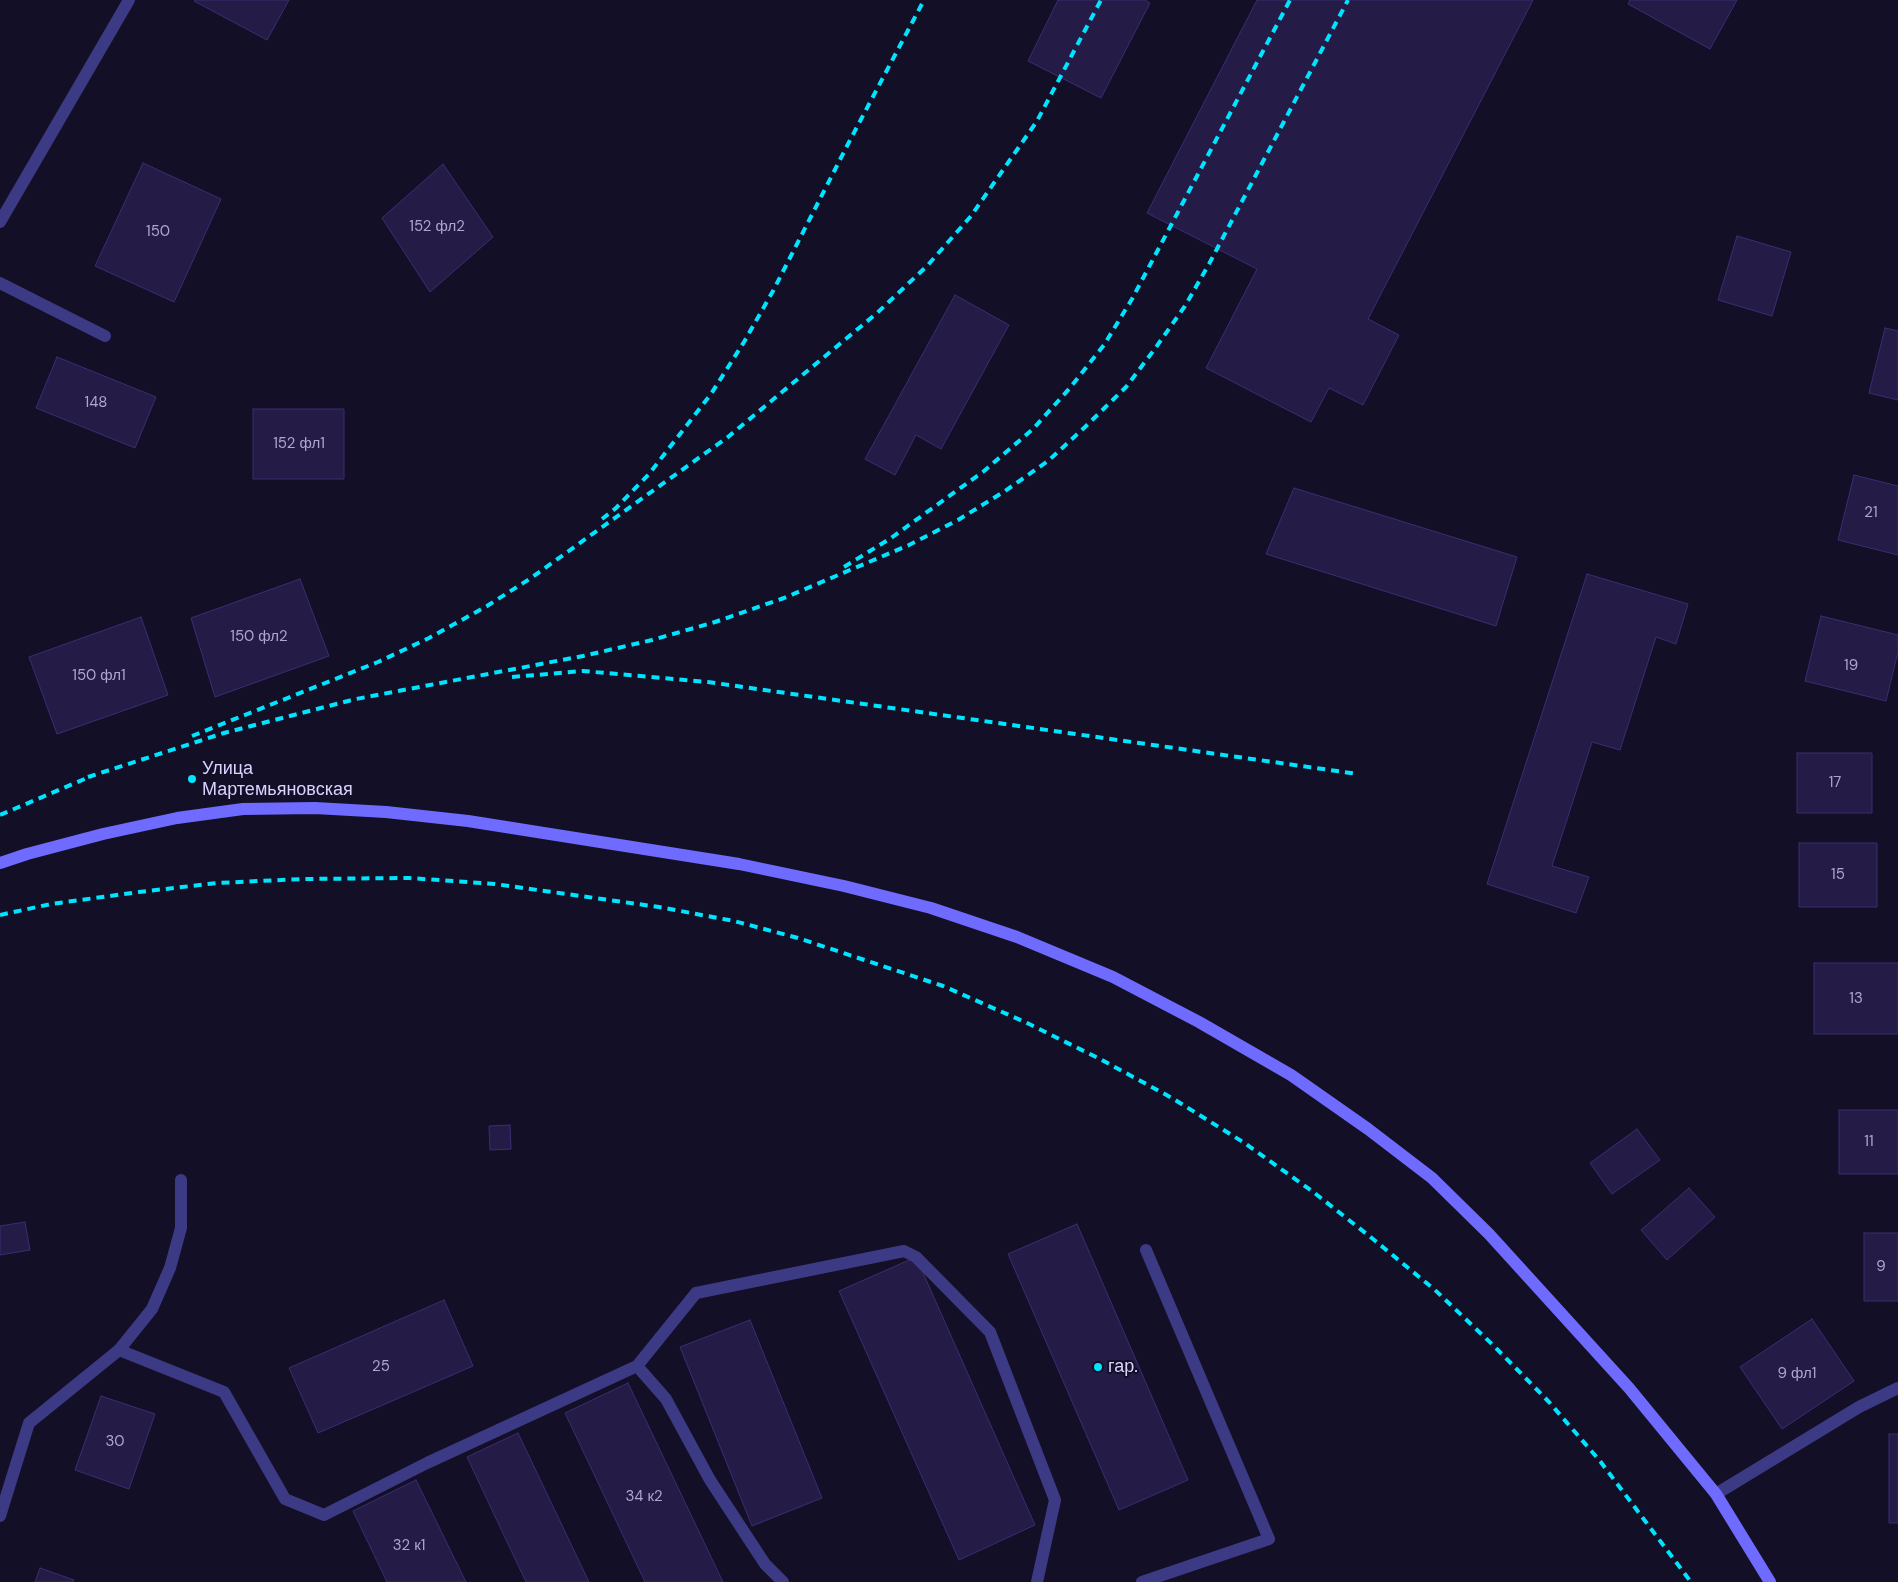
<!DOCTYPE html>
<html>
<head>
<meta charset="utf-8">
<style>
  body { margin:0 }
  canvas { display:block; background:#130f26 }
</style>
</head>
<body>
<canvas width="1898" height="1582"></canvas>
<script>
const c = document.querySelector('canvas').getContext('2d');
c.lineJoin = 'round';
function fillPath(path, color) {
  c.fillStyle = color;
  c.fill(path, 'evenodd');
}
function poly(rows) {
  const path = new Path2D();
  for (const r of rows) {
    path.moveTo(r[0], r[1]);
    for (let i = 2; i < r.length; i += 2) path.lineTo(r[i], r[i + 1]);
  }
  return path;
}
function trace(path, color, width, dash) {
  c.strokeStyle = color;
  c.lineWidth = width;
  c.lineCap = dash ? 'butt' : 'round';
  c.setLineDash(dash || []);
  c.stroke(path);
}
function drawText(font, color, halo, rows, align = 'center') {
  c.font = font + ' "DM Sans",sans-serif';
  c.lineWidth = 4;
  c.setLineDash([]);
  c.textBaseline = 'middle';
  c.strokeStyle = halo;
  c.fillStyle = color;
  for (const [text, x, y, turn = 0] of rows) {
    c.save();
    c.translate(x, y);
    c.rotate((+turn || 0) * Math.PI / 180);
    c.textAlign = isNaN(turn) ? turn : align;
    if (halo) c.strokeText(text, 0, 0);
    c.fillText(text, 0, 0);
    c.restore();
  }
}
const building = poly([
  [195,0,289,0,267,40,194,1,195,0],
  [1058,0,1145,0,1150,3,1101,98,1028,61,1058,0],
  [1257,0,1533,0,1368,319,1399,335,1363,405,1329,388,1311,422,1206,368,1257,269,1147,213,1257,0],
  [1630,0,1737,0,1710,49,1628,4,1630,0],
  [143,163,221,199,174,302,95,266,143,163],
  [443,164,493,237,430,292,382,218,443,164],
  [1737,236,1791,252,1772,316,1718,300,1737,236],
  [955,295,1009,325,941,449,916,435,895,475,865,459,955,295],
  [1885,328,1898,331,1898,400,1869,393,1885,328],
  [57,357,156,397,135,448,36,408,57,357],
  [253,409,344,409,344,479,253,479,253,409],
  [1854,475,1898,486,1898,555,1838,540,1854,475],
  [1294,488,1517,557,1496,626,1266,554,1294,488],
  [1587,574,1688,604,1676,644,1656,637,1620,750,1592,742,1552,866,1589,877,1576,913,1487,884,1587,574],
  [300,579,329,656,215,697,191,618,300,579],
  [1821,616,1898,635,1898,652,1886,701,1805,681,1821,616],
  [141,617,168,695,57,734,29,657,141,617],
  [1797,753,1872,753,1872,813,1797,813,1797,753],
  [1799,843,1877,843,1877,907,1799,907,1799,843],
  [1814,963,1898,963,1898,1034,1814,1034,1814,963],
  [1839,1110,1898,1110,1898,1174,1839,1174,1839,1110],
  [510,1125,511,1149,490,1150,489,1126,510,1125],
  [1637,1129,1660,1160,1612,1194,1590,1163,1637,1129],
  [1689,1188,1715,1217,1667,1260,1641,1230,1689,1188],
  [25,1222,30,1250,0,1255,0,1226,25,1222],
  [1077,1224,1188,1480,1119,1510,1008,1254,1077,1224],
  [1864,1233,1898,1233,1898,1301,1864,1301,1864,1233],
  [916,1257,1035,1525,959,1560,839,1291,916,1257],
  [444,1300,473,1366,318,1433,289,1368,444,1300],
  [1812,1319,1854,1381,1782,1429,1740,1367,1812,1319],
  [750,1320,822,1498,752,1526,680,1347,750,1320],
  [628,1383,723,1582,645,1582,565,1413,628,1383],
  [101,1396,155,1414,129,1489,75,1470,101,1396],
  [518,1433,589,1582,526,1582,467,1457,518,1433],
  [1889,1434,1898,1434,1898,1523,1889,1523,1889,1434],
  [416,1480,466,1582,387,1582,353,1511,416,1480],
  [40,1568,74,1580,73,1582,35,1582,40,1568]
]);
const service = poly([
  [0,283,105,336],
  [119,1350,224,1392,285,1499,324,1515,427,1463,637,1366,666,1399,710,1480,765,1564,783,1582],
  [637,1366,696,1293,904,1251,916,1257,990,1332,1055,1500,1037,1582],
  [1142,1582,1269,1539,1146,1250]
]);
const minor = poly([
  [1716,1494,1859,1407,1898,1388],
  [0,1516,29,1423,119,1350,152,1309,170,1268,181,1228,181,1180]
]);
const tertiary = poly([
  [0,222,129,0]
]);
const secondary = poly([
  [0,863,27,854,103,834,177,818,243,809,315,808,386,812,468,821,739,864,844,886,931,908,1017,937,1113,977,1199,1022,1291,1075,1368,1129,1432,1178,1489,1234,1629,1388,1716,1494,1770,1582]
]);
const rail = poly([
  [602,519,616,508,649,474,711,394,744,342,773,291,848,144,924,0],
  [844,567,891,538,984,471,1033,429,1069,389,1104,345,1132,299,1290,0],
  [512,677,583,671,708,682,1358,774],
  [192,736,378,662,429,638,487,606,531,578,728,437,877,313,927,266,971,216,1037,121,1101,0],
  [88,777,224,733,356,699,583,656,652,640,715,622,784,598,909,545,958,520,1005,491,1048,461,1085,427,1126,387,1154,350,1185,306,1209,264,1348,0],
  [0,815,94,775],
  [0,915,51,904,139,892,217,883,303,879,409,878,495,884,659,907,734,921,798,938,943,986,1025,1022,1100,1059,1172,1098,1243,1142,1312,1191,1373,1239,1435,1290,1494,1346,1549,1402,1600,1461,1691,1582]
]);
const markers = [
  [192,779,5,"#00e5ff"],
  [1098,1367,5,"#00e5ff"]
];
const numberNames = [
  ["152 фл2",437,227],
  ["150",158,232],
  ["148",96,403],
  ["152 фл1",299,444],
  ["21",1871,513],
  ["150 фл2",259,637],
  ["19",1851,666],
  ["150 фл1",99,676],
  ["17",1835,783],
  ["15",1838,875],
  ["13",1856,999],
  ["11",1869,1142],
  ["9",1881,1267],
  ["25",381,1367],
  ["9 фл1",1797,1374],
  ["30",115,1442],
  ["34 к2",644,1497],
  ["32 к1",409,1546]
];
const poiNames = [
  ["Улица",202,769],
  ["Мартемьяновская",202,790],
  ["гар.",1108,1367]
];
fillPath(building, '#241b47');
trace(building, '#3b2d73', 1);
trace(service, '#3d3a85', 12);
trace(minor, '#3d3a85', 12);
trace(tertiary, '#3d3a85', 12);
trace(secondary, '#6f6bff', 12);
trace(rail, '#00e5ff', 4, [8, 6]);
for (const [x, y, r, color] of markers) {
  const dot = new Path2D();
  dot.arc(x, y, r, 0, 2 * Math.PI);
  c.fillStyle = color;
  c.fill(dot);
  trace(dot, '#130f26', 2);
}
drawText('15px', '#aca6d1', null, numberNames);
drawText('18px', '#d9d4ff', '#130f26', poiNames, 'left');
</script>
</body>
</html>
